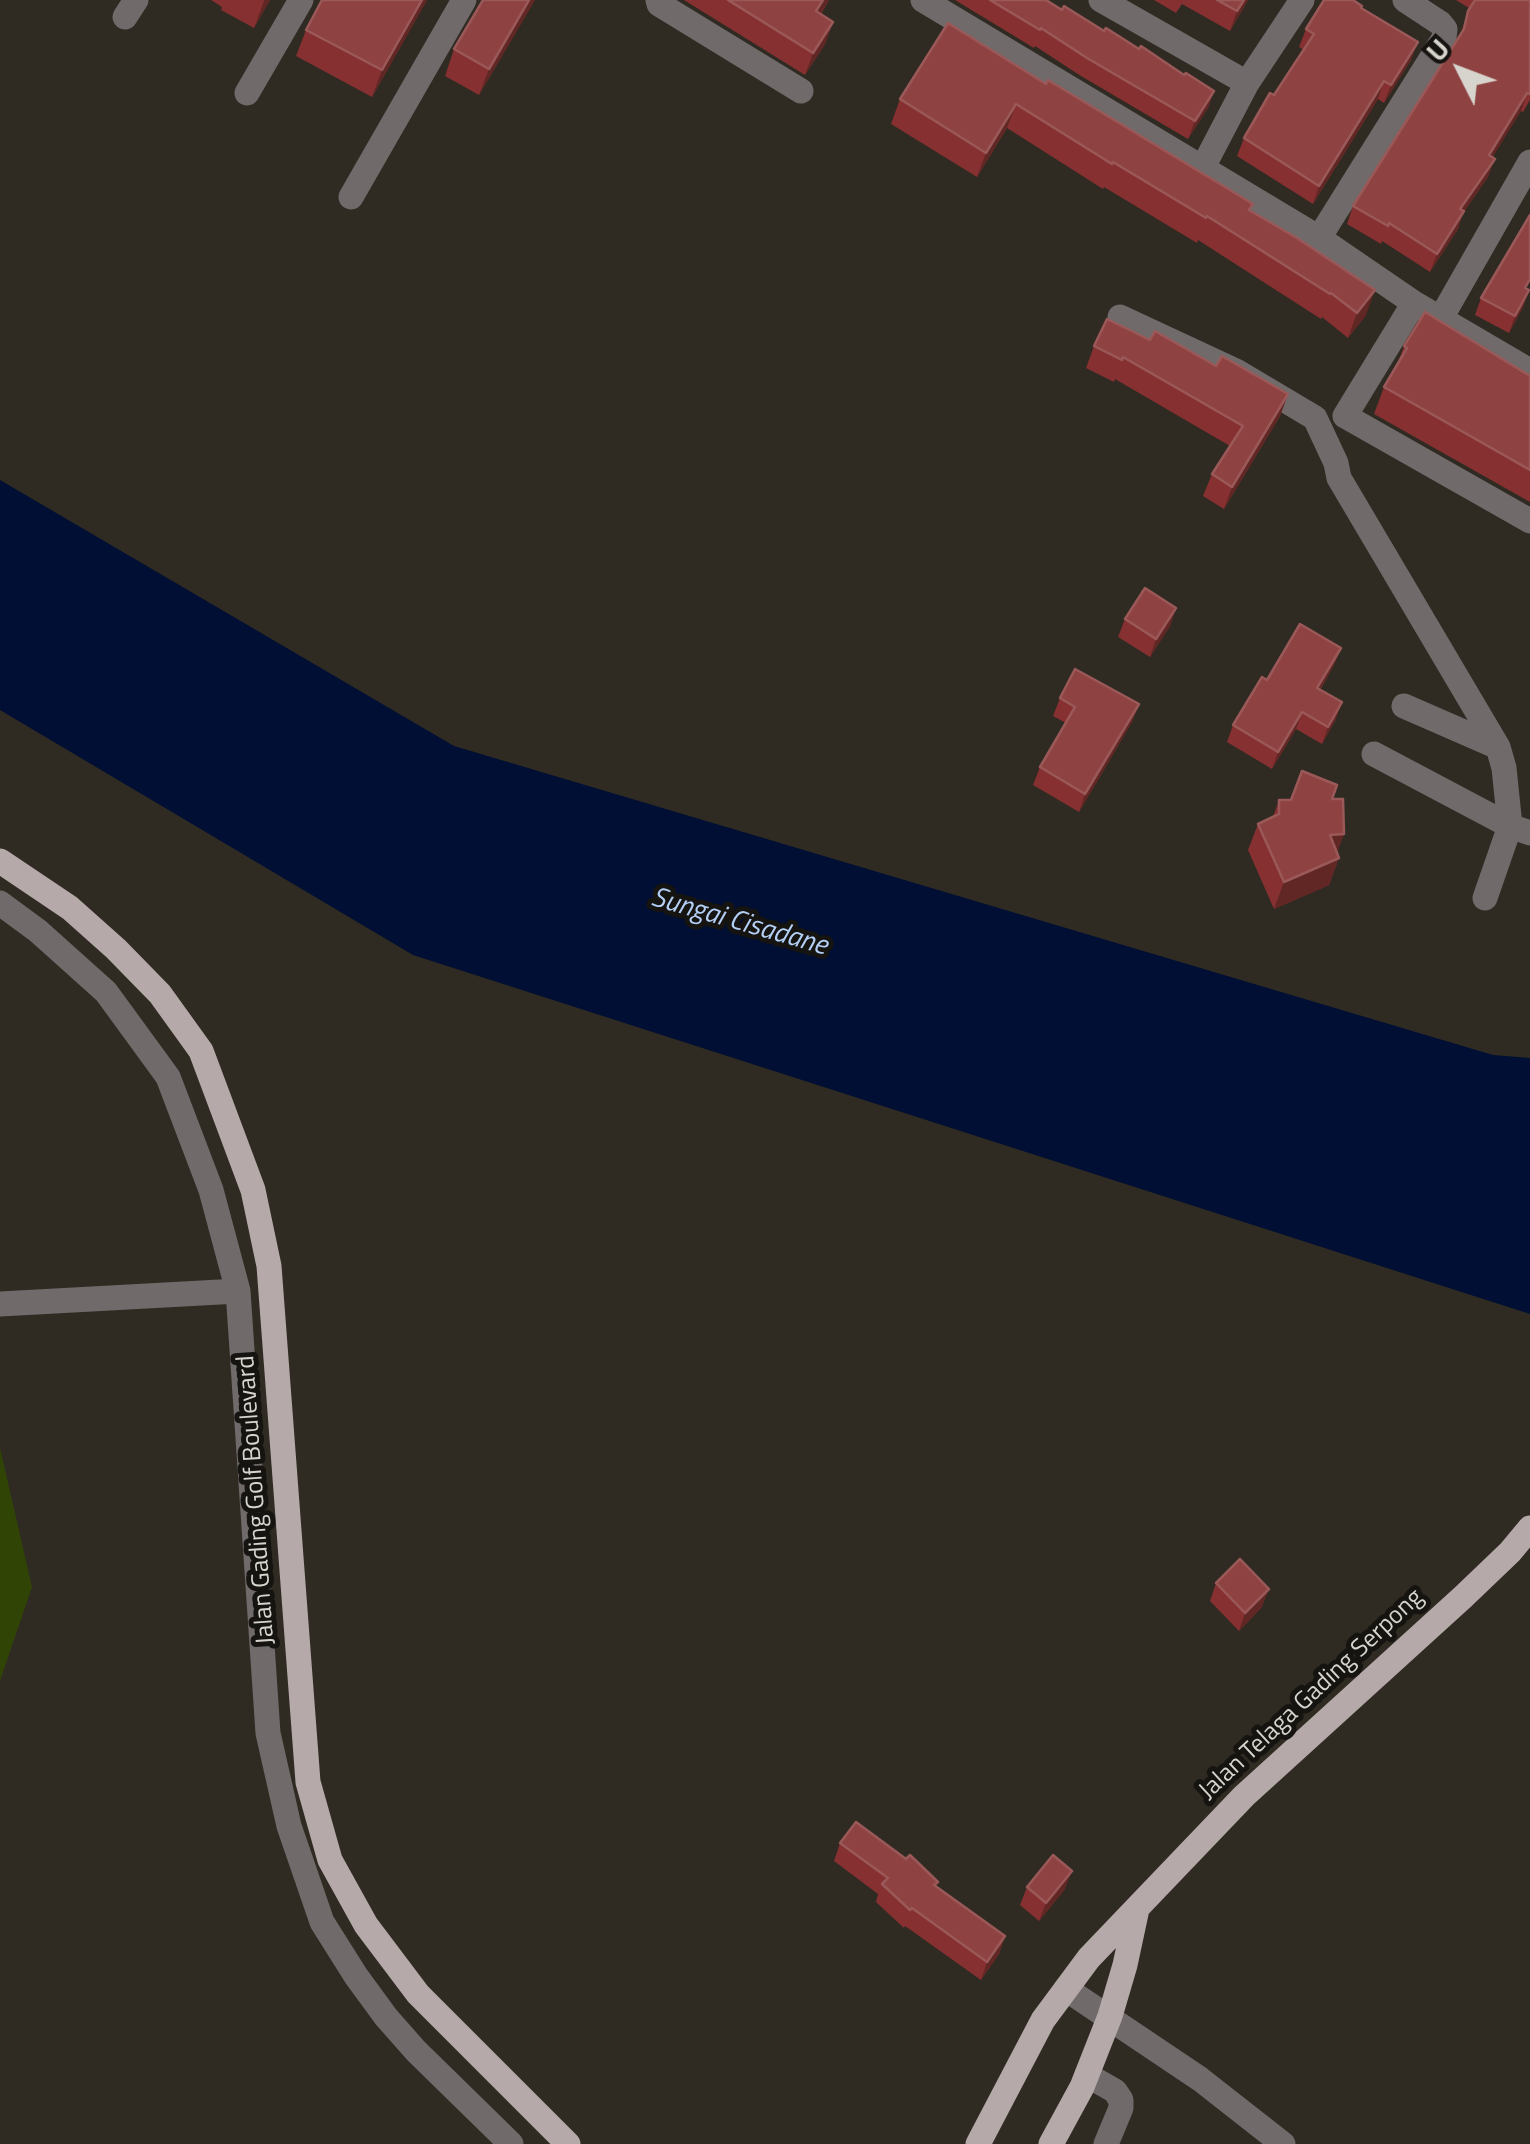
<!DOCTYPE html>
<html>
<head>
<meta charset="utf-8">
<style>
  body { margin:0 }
  #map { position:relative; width:1530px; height:2144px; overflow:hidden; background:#2f2b22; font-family:"Titillium Web",sans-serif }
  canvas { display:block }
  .north { position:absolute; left:1410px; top:20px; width:100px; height:100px; -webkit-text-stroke:8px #161410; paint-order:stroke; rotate:312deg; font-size:28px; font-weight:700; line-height:40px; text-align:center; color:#d7d4ce }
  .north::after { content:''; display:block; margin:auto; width:35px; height:45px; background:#d7d4ce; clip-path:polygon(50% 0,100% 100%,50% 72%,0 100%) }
</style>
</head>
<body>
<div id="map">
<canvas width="1530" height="2144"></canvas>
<div class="north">U</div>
</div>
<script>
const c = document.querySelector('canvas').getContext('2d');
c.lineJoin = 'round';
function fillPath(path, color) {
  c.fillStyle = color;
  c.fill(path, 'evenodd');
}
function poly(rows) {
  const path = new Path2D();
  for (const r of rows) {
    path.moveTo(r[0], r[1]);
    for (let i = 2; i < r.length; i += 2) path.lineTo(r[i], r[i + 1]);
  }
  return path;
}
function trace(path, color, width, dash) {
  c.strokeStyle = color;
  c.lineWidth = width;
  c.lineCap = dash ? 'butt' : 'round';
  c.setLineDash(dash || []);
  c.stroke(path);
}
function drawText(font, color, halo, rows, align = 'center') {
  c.font = font + ' "Titillium Web",sans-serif';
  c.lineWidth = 10;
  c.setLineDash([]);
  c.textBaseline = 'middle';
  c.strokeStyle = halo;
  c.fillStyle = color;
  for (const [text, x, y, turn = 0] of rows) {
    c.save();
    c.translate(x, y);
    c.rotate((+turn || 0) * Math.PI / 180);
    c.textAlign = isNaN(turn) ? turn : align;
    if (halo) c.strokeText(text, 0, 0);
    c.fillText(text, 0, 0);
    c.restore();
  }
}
const green = poly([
  [0,1448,32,1587,0,1681]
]);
const water = poly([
  [0,480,454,746,1493,1055,1530,1058,1530,1314,413,955,0,710]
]);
const minor = poly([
  [658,0,659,4,801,91],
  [923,0,1319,238,1414,303,1530,371],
  [1101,0,1247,83],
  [125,17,136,0],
  [247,93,301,0],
  [1202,169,1247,83,1302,0],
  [351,197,464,0],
  [1319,238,1444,38,1445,29,1440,23,1405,0],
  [1414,303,1345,416,1530,521],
  [1120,317,1236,371,1315,418,1336,463,1339,478,1498,747,1504,768,1510,826,1485,898],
  [1441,318,1530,162],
  [1404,706,1498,747],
  [1374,754,1510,826,1530,833],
  [0,903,38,931,106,992,168,1077,211,1190,238,1291,268,1733,289,1826,322,1922,356,1976,386,2017,416,2051,511,2144],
  [0,1304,238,1291],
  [1066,1989,1200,2079,1283,2144],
  [1087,2075,1115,2091,1121,2100,1121,2108,1106,2144]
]);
const major = poly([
  [0,861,70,908,116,949,160,994,201,1051,253,1190,269,1266,308,1782,330,1860,366,1925,418,1994,568,2144],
  [978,2144,1043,2020,1089,1958,1244,1796,1463,1597,1510,1552,1530,1528],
  [1051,2144,1082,2087,1110,2016,1125,1965,1137,1909]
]);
const wall = poly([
  [211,0,270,0,254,28,221,10,222,7],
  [427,0,372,97,296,56,306,30],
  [483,0,535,0,479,95,445,76,454,49],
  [684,0,829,0,821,14,833,22,825,44,805,75],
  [955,0,1046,0,1214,91,1208,108,1188,139,1081,76,1035,46,1034,48],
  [1154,0,1248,0,1230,31,1182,4,1176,13],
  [1456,0,1530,0,1530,100,1523,112,1521,111,1492,157,1488,177,1463,213,1458,229,1430,272,1382,241,1381,244,1347,224,1353,206,1460,36,1469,8],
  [1362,8,1411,60,1384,103,1378,99,1313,204,1237,156,1244,138,1304,50,1299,47,1306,29],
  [948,23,1251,211,1366,315,1348,338,1322,317,1321,319,1198,240,1197,243,1104,187,1103,189,1007,128,977,177,891,124,900,99],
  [1528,289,1529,290,1523,307,1509,333,1475,315,1481,298],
  [1150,340,1288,394,1280,416,1224,509,1203,496,1212,474,1230,446,1115,379,1114,382,1086,368,1094,346],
  [1404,346,1530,376,1530,502,1374,414,1384,387,1398,363],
  [1176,608,1170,626,1150,657,1118,637,1125,619],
  [1341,648,1334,665,1320,690,1336,719,1322,744,1296,729,1272,769,1227,742,1233,725,1267,680],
  [1060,698,1139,704,1132,722,1079,812,1033,785,1040,767,1066,723,1053,716],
  [1332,799,1344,834,1337,852,1339,858,1329,885,1274,909,1248,850,1258,824,1273,817,1279,800],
  [1216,1583,1262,1607,1239,1631,1210,1601],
  [840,1843,906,1859,938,1882,936,1887,1005,1936,999,1954,981,1980,905,1926,904,1928,876,1902,878,1894,834,1861],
  [1027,1887,1065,1889,1039,1921,1020,1905]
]);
const shadedWall = poly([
  [264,0,270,0,254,28,264,1],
  [422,0,427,0,372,97,382,70],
  [529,0,535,0,479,95,489,69],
  [823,0,829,0,808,33,816,11],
  [1244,0,1248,0,1230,31,1237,11],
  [833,22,825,44,805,75,813,53],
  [1418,42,1411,60,1384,103,1391,85],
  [1384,81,1378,99,1313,204,1319,186],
  [1214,91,1208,108,1188,139,1195,121],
  [1527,93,1521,111,1483,173,1489,155],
  [1016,104,1007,128,977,177,986,153],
  [1495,159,1488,177,1463,213,1458,229,1430,272,1437,254,1460,209],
  [1375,290,1366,315,1348,338,1357,313],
  [1529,290,1523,307,1509,333,1515,316],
  [1288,394,1280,416,1224,509,1232,487],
  [1176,608,1170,626,1150,657,1156,639],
  [1341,648,1334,665,1310,705,1317,688],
  [1342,702,1336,719,1322,744,1328,727],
  [1139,704,1132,722,1079,812,1085,794],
  [1302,712,1296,729,1272,769,1278,752],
  [1344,834,1334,860,1339,858,1329,885,1274,909,1284,882,1330,835],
  [1269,1589,1262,1607,1239,1631,1245,1613],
  [1072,1871,1065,1889,1039,1921,1046,1903],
  [1005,1936,999,1954,981,1980,987,1962]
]);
const building = poly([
  [322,0,422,0,382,70,306,30,322,0],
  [483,0,529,0,489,69,454,49,483,0],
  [728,0,823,0,816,11,833,22,813,53,728,0],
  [990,0,1046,0,1062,10,1064,6,1104,31,1106,28,1139,49,1141,46,1184,75,1186,73,1214,91,1195,121,1087,58,1041,28,1040,30,990,0],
  [1217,0,1244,0,1237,11,1217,0],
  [1324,0,1353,0,1362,6,1361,8,1418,42,1391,85,1384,81,1319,186,1244,138,1270,93,1274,95,1314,34,1306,29,1324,0],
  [1475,0,1530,0,1530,93,1529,94,1527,93,1489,155,1495,159,1460,209,1464,211,1437,254,1389,223,1388,226,1353,206,1464,29,1468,11,1475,0],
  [948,23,1046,84,1048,80,1235,193,1253,204,1249,210,1297,238,1375,290,1357,313,1331,293,1330,294,1207,216,1206,218,1113,162,1112,164,1016,104,986,153,900,99,948,23],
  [1530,215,1530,279,1525,288,1529,290,1515,316,1481,298,1530,215],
  [1425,312,1530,376,1530,470,1384,387,1407,348,1404,346,1425,312],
  [1107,319,1150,340,1155,331,1216,366,1222,356,1288,394,1232,487,1212,474,1243,426,1123,357,1122,360,1094,346,1107,319],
  [1145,588,1176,608,1156,639,1125,619,1145,588],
  [1300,624,1341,648,1317,688,1342,702,1328,727,1302,712,1278,752,1233,725,1262,677,1267,680,1300,624],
  [1075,669,1139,704,1085,794,1040,767,1075,707,1060,698,1075,669],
  [1302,771,1337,785,1332,799,1343,799,1344,834,1330,835,1339,858,1284,882,1258,824,1279,814,1279,800,1291,800,1302,771],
  [1240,1559,1269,1589,1245,1613,1216,1583,1240,1559],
  [856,1822,906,1859,910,1855,938,1882,934,1885,1005,1936,987,1962,912,1908,910,1910,882,1884,888,1878,840,1843,856,1822],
  [1053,1855,1072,1871,1046,1903,1027,1887,1053,1855]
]);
const streetNames = [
  ["Jalan Gading Golf Boulevard",257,1500,-94],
  ["Jalan Telaga Gading Serpong",1312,1695,-43]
];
const waterNames = [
  ["Sungai Cisadane",739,923,16]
];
fillPath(green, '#304505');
fillPath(water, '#000f33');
trace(minor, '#706a6b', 25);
trace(major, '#b5a9a9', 25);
fillPath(wall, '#863031');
fillPath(shadedWall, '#602724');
fillPath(building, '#8f4242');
trace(building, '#9a5958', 2.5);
drawText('25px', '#d7d4ce', '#161410', streetNames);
drawText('italic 28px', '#b4cff6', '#161410', waterNames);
</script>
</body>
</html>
